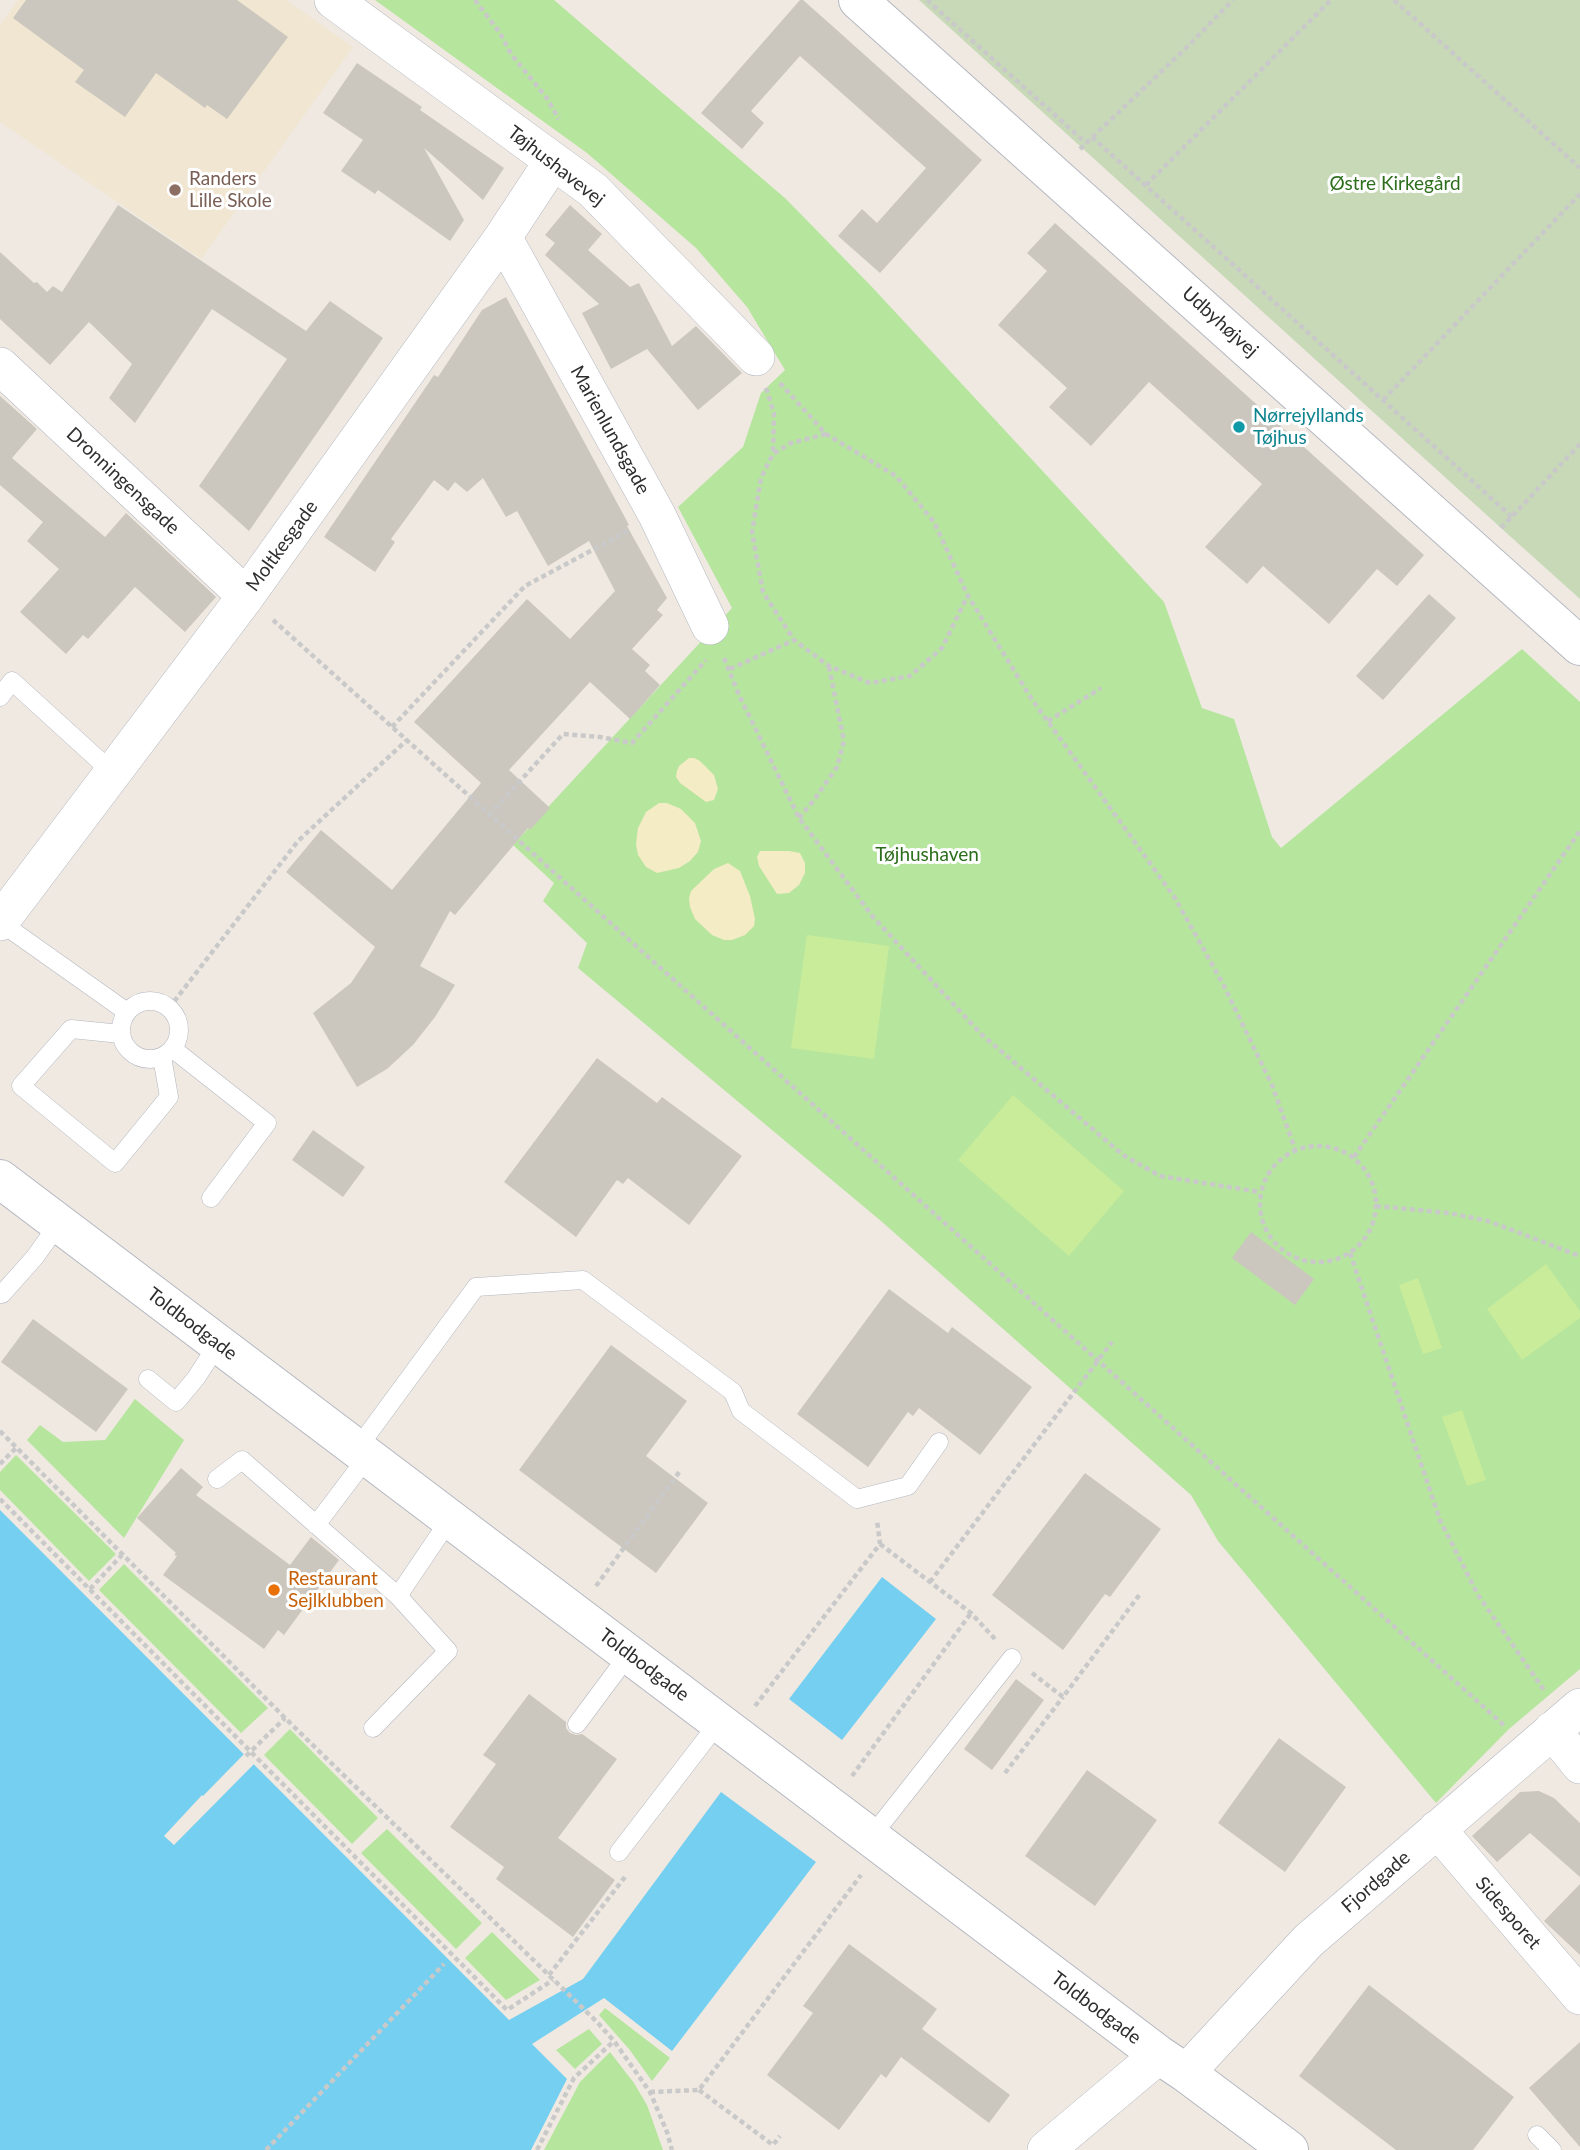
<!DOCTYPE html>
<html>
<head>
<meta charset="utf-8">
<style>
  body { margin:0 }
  canvas { display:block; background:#efe9e1 }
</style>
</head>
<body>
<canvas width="1580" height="2150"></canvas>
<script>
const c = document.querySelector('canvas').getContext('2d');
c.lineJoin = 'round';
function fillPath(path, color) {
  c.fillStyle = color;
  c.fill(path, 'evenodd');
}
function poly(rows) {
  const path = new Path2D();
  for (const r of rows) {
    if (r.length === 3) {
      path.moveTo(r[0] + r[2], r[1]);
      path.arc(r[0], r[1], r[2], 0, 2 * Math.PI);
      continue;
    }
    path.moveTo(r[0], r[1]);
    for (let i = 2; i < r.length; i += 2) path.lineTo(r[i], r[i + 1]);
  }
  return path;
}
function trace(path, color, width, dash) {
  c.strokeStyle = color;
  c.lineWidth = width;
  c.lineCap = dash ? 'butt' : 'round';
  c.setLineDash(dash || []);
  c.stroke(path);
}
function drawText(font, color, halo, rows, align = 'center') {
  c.font = font + ' Lato,sans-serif';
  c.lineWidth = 6;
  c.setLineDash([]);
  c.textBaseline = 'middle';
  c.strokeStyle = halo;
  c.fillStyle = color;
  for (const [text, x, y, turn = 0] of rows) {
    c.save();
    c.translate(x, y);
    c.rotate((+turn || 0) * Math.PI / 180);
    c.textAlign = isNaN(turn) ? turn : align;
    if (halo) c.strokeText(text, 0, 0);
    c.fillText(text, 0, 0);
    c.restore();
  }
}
const education = poly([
  [18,0,286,0,353,47,201,259,0,122,0,25]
]);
const green = poly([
  [375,0,554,0,786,199,872,287,1164,602,1202,708,1234,719,1272,837,1281,848,1522,649,1580,702,1580,1669,1509,1729,1436,1803,1218,1541,1191,1495,881,1221,578,968,587,943,543,901,554,883,513,845,732,608,678,507,743,447,761,393,785,370,747,307,696,248,587,153],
  [135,1399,184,1440,124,1538,27,1440,40,1425,63,1442,105,1440],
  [16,1455,116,1554,89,1581,0,1490,0,1472],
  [124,1564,268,1708,241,1733,99,1590],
  [290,1729,378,1818,352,1844,264,1755],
  [387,1829,482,1923,456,1949,361,1853],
  [492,1932,540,1980,506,2000,465,1958],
  [605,2008,670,2058,652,2081,629,2049,599,2015],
  [589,2029,602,2044,575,2069,556,2050],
  [610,2052,634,2083,647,2105,663,2150,544,2150,580,2082]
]);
const sand = poly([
  [689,758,694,758,700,761,714,775,718,789,714,800,706,802,680,783,676,777,677,771,679,766],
  [659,803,667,803,681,809,695,823,701,841,698,852,690,861,679,868,657,873,646,867,638,855,636,844,638,828,646,812],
  [760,851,789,851,800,853,805,863,805,873,799,885,789,893,777,894,759,866,757,857],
  [728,863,740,871,750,896,755,919,754,926,745,935,732,940,724,940,712,935,695,919,690,907,689,898,691,891,714,869]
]);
const cemetery = poly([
  [919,0,1580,0,1580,599,1501,528]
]);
const pitch = poly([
  [807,935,889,946,874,1059,791,1048],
  [1013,1095,1124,1191,1069,1256,958,1160],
  [1546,1264,1580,1311,1580,1318,1522,1360,1487,1309],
  [1418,1278,1442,1348,1423,1354,1399,1285],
  [1462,1410,1486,1480,1467,1486,1442,1417]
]);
const water = poly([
  [0,1510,509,2020,583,1979,721,1792,816,1862,672,2051,604,1998,532,2044,567,2079,531,2150,0,2150],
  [882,1577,936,1619,842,1740,789,1699]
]);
const pier = poly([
  [244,1754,254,1764,174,1845,164,1836,202,1795,203,1796]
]);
const building = poly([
  [26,0,237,0,288,37,227,119,207,105,205,108,156,73,125,117,75,82,84,70,13,18],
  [800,0,803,0,829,23,982,160,880,273,838,236,862,209,877,223,926,168,800,56,751,111,764,123,742,149,701,113],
  [357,63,422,107,420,110,504,168,483,200,424,148,464,220,450,241,378,190,375,194,341,171,363,140,323,113],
  [118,205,306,331,330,301,383,338,249,531,199,486,287,359,212,309,135,423,109,398,132,364,89,322,50,365,0,319,0,252,34,283,37,282,47,292,53,286,62,292],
  [570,205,602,234,588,250,630,287,639,283,672,346,696,326,742,373,698,410,647,349,611,369,582,313,599,304,545,255,555,243,545,235],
  [1055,223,1424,555,1397,586,1377,569,1329,624,1263,566,1247,584,1205,547,1262,484,1149,382,1091,446,1049,407,1067,388,998,325,1047,271,1027,253],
  [506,297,629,525,627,526,667,598,657,610,663,615,632,649,650,665,645,671,660,685,630,719,590,682,509,770,550,808,530,830,528,828,455,915,450,911,420,966,455,985,435,1017,413,1045,387,1069,357,1087,313,1013,351,983,375,947,286,872,321,830,392,890,481,783,414,722,527,599,570,639,615,591,589,541,548,566,517,511,506,517,483,478,467,492,455,482,448,491,434,480,391,539,395,542,375,572,324,537,434,375,438,377,482,310],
  [0,396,37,429,12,458,105,537,126,513,216,597,185,632,135,587,88,639,83,635,66,654,20,612,59,569,27,541,43,522,0,485],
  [1429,594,1456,618,1383,700,1356,676],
  [597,1058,657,1103,662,1097,742,1156,689,1225,628,1178,623,1184,617,1180,576,1237,504,1182],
  [313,1130,365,1167,343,1197,292,1160],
  [1251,1232,1314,1279,1295,1305,1232,1258],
  [889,1289,948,1333,952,1327,1032,1387,980,1455,919,1408,913,1416,908,1412,868,1467,797,1414],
  [33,1319,128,1389,96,1432,1,1362],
  [611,1345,687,1401,646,1456,708,1503,656,1573,519,1470],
  [181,1468,203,1487,196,1495,290,1565,311,1537,339,1560,284,1635,278,1630,264,1649,163,1575,177,1556,174,1555,176,1553,137,1518],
  [1085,1473,1161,1529,1110,1597,1105,1594,1063,1650,992,1595],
  [1016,1679,1044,1700,992,1770,964,1749],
  [529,1694,566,1722,566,1728,570,1733,576,1735,582,1734,617,1759,558,1838,615,1880,573,1937,496,1879,504,1867,450,1827,496,1764,483,1755],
  [1279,1738,1346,1787,1285,1872,1218,1823],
  [1087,1770,1157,1820,1095,1906,1025,1856],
  [1539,1791,1554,1798,1580,1823,1580,1877,1530,1833,1497,1862,1472,1836,1520,1792],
  [1580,1884,1580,1955,1544,1921],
  [849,1944,937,2009,922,2029,1010,2095,989,2123,901,2057,886,2078,881,2074,839,2130,767,2075,813,2013,803,2006],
  [1369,1985,1514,2097,1473,2150,1396,2150,1299,2076],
  [1580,2042,1580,2147,1529,2088]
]);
const path = poly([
  [475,0,500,33,511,54,546,97,559,119],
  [927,0,1086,143],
  [1394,0,1580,168],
  [1092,137,1512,517],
  [1080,149,1184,50,1233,0],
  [1146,185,1331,0],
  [780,383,826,434,896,476,934,522,968,596,1031,698,1175,898,1223,984,1272,1085,1295,1149],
  [766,388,774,413,773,454],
  [1383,400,1580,194],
  [826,434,791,443,773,454,761,478,752,532,763,592,794,640,829,666,870,683,910,676,942,648,967,597],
  [1501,528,1580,444],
  [273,620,1506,1727],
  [724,658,739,695,799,818,873,917,981,1034,1123,1155,1160,1176,1260,1192],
  [730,669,794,640],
  [1048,721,1101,688],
  [392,727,525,586,628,531],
  [489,815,563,734,600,737,632,743,706,660],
  [799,818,814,800,837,767,844,741,829,667],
  [169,1008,298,841,407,740],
  [1318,1204,58],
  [1354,1157,1580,831],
  [1376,1206,1449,1213,1488,1221,1580,1256],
  [1350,1253,1440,1520,1478,1595,1544,1690],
  [0,1431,285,1718,597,2022,614,2041,650,2092,667,2132,672,2150],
  [0,1464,16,1448],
  [0,1499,507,2010,553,1980],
  [880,1544,971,1613,995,1639],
  [930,1582,1112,1342],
  [596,1586,680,1471],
  [90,1589,122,1555],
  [1032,1673,1063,1697,1140,1594],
  [755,1706,880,1544,877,1520],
  [246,1756,285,1718],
  [1005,1773,1063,1697],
  [852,1776,971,1613],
  [549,1975,625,1877],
  [699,2090,773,2145,780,2136],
  [650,2092,699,2090,861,1875],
  [266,2150,444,1964],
  [537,2150,574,2078,614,2041]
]);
const service = poly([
  [0,697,12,681,113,773],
  [0,922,127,1012],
  [150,1030,29],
  [121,1034,71,1029,21,1086,115,1163,169,1097,162,1057],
  [173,1049,267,1123,211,1198],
  [0,1294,2,1294,35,1257,59,1223],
  [148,1379,176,1402,196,1378,218,1344],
  [357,1449,476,1287,583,1280,733,1392,741,1411,857,1499,908,1486,939,1442],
  [217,1479,242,1460,398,1596,448,1651,373,1728],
  [316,1525,368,1456],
  [398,1596,450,1519],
  [577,1724,629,1654],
  [871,1837,1012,1658],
  [619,1852,719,1722],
  [1537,2135,1552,2150]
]);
const minor = poly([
  [333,0,593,190,756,357],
  [503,237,657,515,710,626],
  [0,366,246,596],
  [0,922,246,596,503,237,553,161],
  [1552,1730,1580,1765],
  [1437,1829,1580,1996],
  [1186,2073,1308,1941,1580,1707],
  [1046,2150,1159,2055]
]);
const tertiary = poly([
  [858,0,1580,646],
  [0,1179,1159,2055,1186,2073,1289,2150]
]);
const markers = [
  [175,190,7,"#8d6e63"],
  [1239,427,7,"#0f9aa8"],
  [274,1590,7,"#e8710a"]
];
const streetNames = [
  ["Tøjhushavevej",556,166,38],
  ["Udbyhøjvej",1220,322,42],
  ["Marienlundsgade",610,430,61],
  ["Dronningensgade",123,481,43],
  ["Moltkesgade",282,546,-54],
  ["Toldbodgade",192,1324,37],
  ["Toldbodgade",644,1665,37],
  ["Fjordgade",1376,1882,-41],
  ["Sidesporet",1508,1913,49],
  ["Toldbodgade",1096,2008,37]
];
const educationNames = [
  ["Randers",189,179],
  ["Lille Skole",189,201]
];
const parkNames = [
  ["Østre Kirkegård",1395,184],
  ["Tøjhushaven",927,855]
];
const cultureNames = [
  ["Nørrejyllands",1253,416],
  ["Tøjhus",1253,438]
];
const foodNames = [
  ["Restaurant",288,1579],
  ["Sejlklubben",288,1601]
];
fillPath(education, '#f0e6d1');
fillPath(green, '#b6e59e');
fillPath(sand, '#f3ecc5');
fillPath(cemetery, '#c8d9b8');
fillPath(pitch, '#c9ec9a');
fillPath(water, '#75cff0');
fillPath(pier, '#efe9e1');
fillPath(building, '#cbc7bf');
trace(service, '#b4b7c1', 19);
trace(minor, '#b4b7c1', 38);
trace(tertiary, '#b4b7c1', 40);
trace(path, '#c9c9c9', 4.5, [5, 3.5]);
trace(service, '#fff', 18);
trace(minor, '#fff', 37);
trace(tertiary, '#fff', 38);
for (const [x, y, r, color] of markers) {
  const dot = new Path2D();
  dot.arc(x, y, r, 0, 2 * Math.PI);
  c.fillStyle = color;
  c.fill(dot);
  trace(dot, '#fff', 2.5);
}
drawText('19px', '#2e2e2e', '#fff', streetNames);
drawText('19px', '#785e54', '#fff', educationNames, 'left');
drawText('19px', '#2c6e1b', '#fff', parkNames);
drawText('19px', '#0d838f', '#fff', cultureNames, 'left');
drawText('19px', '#c56008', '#fff', foodNames, 'left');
</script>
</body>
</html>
